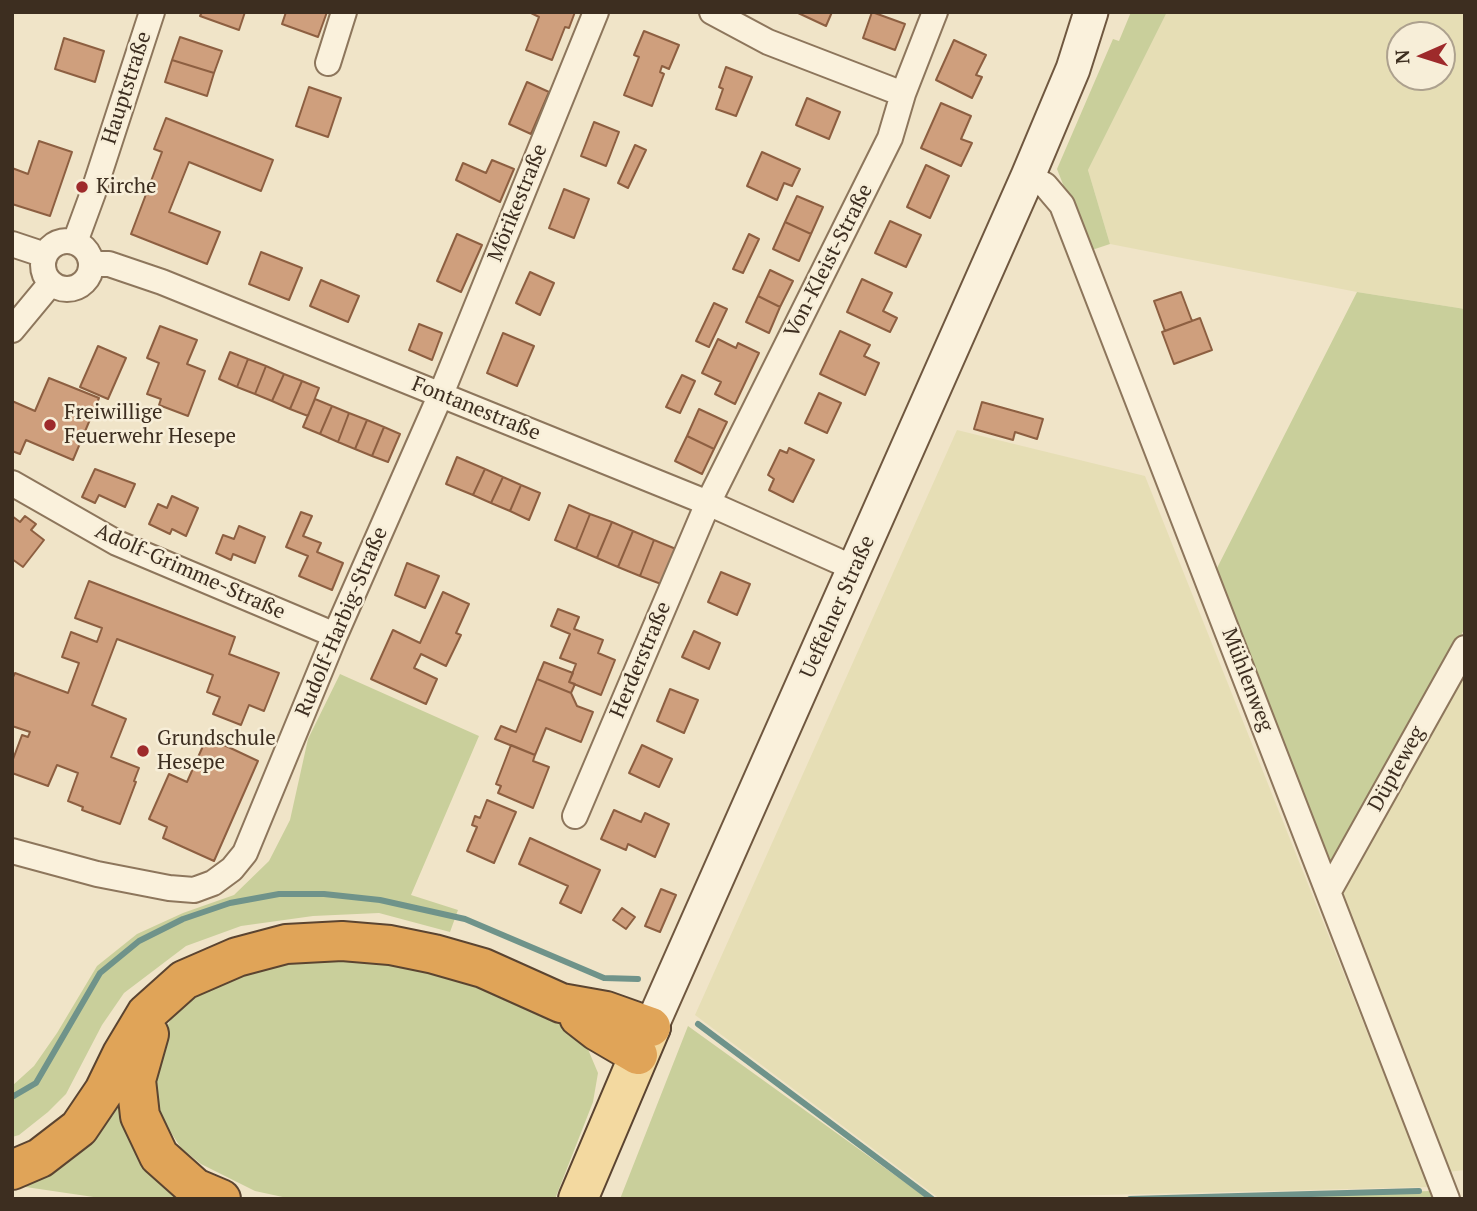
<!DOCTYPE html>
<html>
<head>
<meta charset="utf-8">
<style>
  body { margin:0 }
  #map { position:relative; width:1477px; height:1211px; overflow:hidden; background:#f0e4c8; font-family:"PT Serif",serif }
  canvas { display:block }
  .frame { position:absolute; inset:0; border:14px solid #3d2e20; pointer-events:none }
  .north { position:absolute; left:1386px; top:21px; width:70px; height:70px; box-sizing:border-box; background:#f7eed8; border:2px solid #ada18e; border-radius:50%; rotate:267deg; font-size:19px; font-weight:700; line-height:28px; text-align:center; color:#3d2e20 }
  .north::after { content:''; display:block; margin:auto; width:24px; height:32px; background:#9e2a2b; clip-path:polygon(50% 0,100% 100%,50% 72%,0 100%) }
</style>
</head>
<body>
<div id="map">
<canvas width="1477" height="1211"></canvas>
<div class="frame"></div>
<div class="north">N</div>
</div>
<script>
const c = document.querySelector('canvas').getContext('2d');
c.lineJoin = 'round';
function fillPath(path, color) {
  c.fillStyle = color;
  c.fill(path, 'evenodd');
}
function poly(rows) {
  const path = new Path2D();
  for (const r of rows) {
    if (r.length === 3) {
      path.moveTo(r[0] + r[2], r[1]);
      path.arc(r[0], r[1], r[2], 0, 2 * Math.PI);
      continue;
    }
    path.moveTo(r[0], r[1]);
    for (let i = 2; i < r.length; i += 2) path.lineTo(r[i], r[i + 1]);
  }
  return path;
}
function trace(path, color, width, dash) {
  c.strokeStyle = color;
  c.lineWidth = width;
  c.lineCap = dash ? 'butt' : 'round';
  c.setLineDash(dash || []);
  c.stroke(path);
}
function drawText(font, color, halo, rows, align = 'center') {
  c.font = font + ' "PT Serif",serif';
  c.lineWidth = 5;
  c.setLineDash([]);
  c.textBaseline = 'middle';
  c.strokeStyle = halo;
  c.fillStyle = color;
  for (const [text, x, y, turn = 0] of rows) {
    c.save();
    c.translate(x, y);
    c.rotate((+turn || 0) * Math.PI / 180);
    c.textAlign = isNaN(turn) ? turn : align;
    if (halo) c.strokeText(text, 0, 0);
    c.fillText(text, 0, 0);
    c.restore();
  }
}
const farmland = poly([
  [1167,12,1465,12,1465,309,1357,292,1110,244,1088,170],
  [1400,35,1442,35,1442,77,1400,77],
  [957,430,1145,476,1429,1187,940,1199,695,1015],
  [1465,673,1465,1170,1447,1172,1342,892]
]);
const green = poly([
  [1131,12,1167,12,1088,170,1110,244,1089,251,1057,169,1113,39,1119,41],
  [1357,292,1465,309,1465,628,1330,871,1216,570],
  [340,674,479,736,411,895,458,910,450,932,379,913,313,916,241,926,186,946,124,993,102,1025,66,1094,48,1112,19,1135,12,1137,12,1086,34,1066,57,1033,97,966,137,934,183,913,234,895,269,861,290,820,308,739],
  [319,954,414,967,463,981,562,1020,582,1035,598,1073,593,1102,555,1199,292,1199,255,1191,201,1164,181,1148,166,1125,156,1101,154,1068,162,1036,178,1006,206,986,236,972],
  [688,1026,928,1199,620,1199],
  [128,1063,189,1199,107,1199,12,1185],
  [1430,1191,1432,1199,1205,1199]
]);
const stream = poly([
  [698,1024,932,1199],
  [12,1097,36,1083,100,973,139,941,183,919,230,903,279,894,324,894,380,900,465,919,604,978,638,979],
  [1130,1199,1419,1191]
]);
const building = poly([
  [202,12,245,12,239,30,200,16,202,12],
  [286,12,327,12,318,37,282,24,286,12],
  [575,12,569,28,565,27,552,60,526,50,539,17,529,12,575,12],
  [796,12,832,12,826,26,796,12],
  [872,12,905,24,895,50,863,38,872,12],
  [644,31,679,45,669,69,662,66,660,72,664,74,652,106,624,95,639,57,634,55,644,31],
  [180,37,222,51,214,73,172,60,180,37],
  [64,38,104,51,95,82,55,69,64,38],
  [954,40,986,55,976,75,982,77,972,98,936,80,954,40],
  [172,60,214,73,207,96,165,82,172,60],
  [726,67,752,77,736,116,716,109,723,89,719,87,726,67],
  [527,82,549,92,531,134,509,124,527,82],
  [309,87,341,98,328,137,296,126,309,87],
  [807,98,840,112,829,139,796,125,807,98],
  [941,103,971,116,961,139,972,143,961,166,921,148,941,103],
  [166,118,273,160,261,191,189,162,169,212,220,232,207,264,131,234,162,152,154,149,166,118],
  [594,122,619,132,606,166,581,156,594,122],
  [39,141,72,152,50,216,12,204,12,168,28,174,39,141],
  [635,145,646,150,628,188,618,183,635,145],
  [762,152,800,169,792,186,784,183,777,200,747,186,762,152],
  [492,160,514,169,500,202,456,180,463,163,486,173,492,160],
  [926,165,949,176,930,218,907,207,926,165],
  [564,189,589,199,574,238,549,228,564,189],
  [797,196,823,207,811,234,785,222,797,196],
  [890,221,921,235,906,267,875,253,890,221],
  [785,222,811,234,799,261,773,249,785,222],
  [457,234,482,245,461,292,437,281,457,234],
  [749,234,759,239,743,273,733,269,749,234],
  [261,252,302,268,289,300,249,284,261,252],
  [770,270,793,281,780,307,758,296,770,270],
  [530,272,554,283,540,315,516,303,530,272],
  [862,279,892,293,883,311,897,318,890,332,847,312,862,279],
  [321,280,359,296,348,322,310,306,321,280],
  [1181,292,1192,321,1165,331,1154,301,1181,292],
  [758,296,780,307,769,333,746,322,758,296],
  [714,303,727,309,709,347,696,341,714,303],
  [1200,318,1212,350,1174,364,1162,332,1200,318],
  [419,324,442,333,432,360,409,350,419,324],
  [160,326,197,340,187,364,205,371,188,416,159,405,161,399,147,394,159,363,147,358,160,326],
  [840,331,870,345,864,356,879,363,865,395,820,374,840,331],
  [503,333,534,346,517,386,487,373,503,333],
  [718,339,736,348,738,343,759,353,735,404,715,394,721,382,702,373,718,339],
  [98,346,126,358,108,399,80,387,98,346],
  [230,352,248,359,237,387,219,379,230,352],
  [248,359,266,366,255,394,237,387,248,359],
  [266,366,284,374,272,401,255,394,266,366],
  [284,374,302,381,290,409,272,401,284,374],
  [682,375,695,381,680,413,666,407,682,375],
  [49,378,99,398,73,460,26,440,20,454,12,451,12,401,35,411,49,378],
  [302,381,319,388,308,416,290,409,302,381],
  [819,393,841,403,827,433,805,423,819,393],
  [315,399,332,406,320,434,303,427,315,399],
  [982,402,1043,419,1037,439,1015,432,1013,440,974,429,982,402],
  [332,406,349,413,338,442,320,434,332,406],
  [699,409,727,422,714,449,687,436,699,409],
  [349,413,367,420,355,449,338,442,349,413],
  [367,420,384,427,372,456,355,449,367,420],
  [384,427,400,434,388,462,372,456,384,427],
  [687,436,714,449,702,474,675,461,687,436],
  [789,448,814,460,793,502,769,490,774,479,768,475,780,450,787,453,789,448],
  [457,457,485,469,473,495,446,484,457,457],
  [95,469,135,484,125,507,99,495,95,503,82,497,95,469],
  [485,469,503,477,491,503,473,495,485,469],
  [503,477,521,485,510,511,491,503,503,477],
  [521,485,540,493,529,520,510,511,521,485],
  [172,496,198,508,186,536,172,529,170,534,149,524,158,504,167,508,172,496],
  [569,505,590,514,576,549,555,540,569,505],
  [301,512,312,516,303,536,321,543,317,552,343,563,332,590,299,576,308,556,286,547,301,512],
  [590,514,612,522,597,558,576,549,590,514],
  [12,516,20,522,25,516,36,524,31,530,44,540,23,567,12,559,12,516],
  [612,522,633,531,618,567,597,558,612,522],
  [239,526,265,537,255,563,233,554,231,560,216,553,223,535,234,539,239,526],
  [633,531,654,540,640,576,618,567,633,531],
  [654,540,676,549,661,584,640,576,654,540],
  [407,563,439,576,425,608,395,595,407,563],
  [721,572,750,584,737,615,708,602,721,572],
  [89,581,235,637,229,654,279,673,264,711,249,705,241,725,213,714,220,697,207,692,213,675,117,639,92,705,126,719,111,757,139,768,134,781,136,782,120,824,82,810,83,807,68,801,78,773,57,765,48,786,12,773,12,762,22,735,28,737,30,732,12,726,12,679,15,673,68,693,79,663,62,657,71,632,97,642,102,628,75,618,89,581],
  [443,592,469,604,456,633,461,635,446,666,421,654,414,668,437,679,426,704,371,679,393,630,420,643,443,592],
  [558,609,579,617,574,629,603,640,598,653,615,660,601,695,569,682,576,664,560,658,570,634,551,626,558,609],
  [694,631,720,643,709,669,682,657,694,631],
  [544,662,573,673,569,682,575,684,571,693,537,679,544,662],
  [537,679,571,693,577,706,593,712,581,742,546,728,535,755,495,739,501,726,516,732,537,679],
  [670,689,698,700,684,733,657,721,670,689],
  [207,737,258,761,214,861,163,838,167,827,149,819,169,774,187,782,207,737],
  [511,745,535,755,533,761,549,767,533,808,498,793,501,786,496,784,511,745],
  [642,745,672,759,659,787,629,773,642,745],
  [487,800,516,812,494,863,467,851,477,827,472,825,475,816,480,818,487,800],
  [614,810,641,822,645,813,669,824,655,857,628,844,626,850,601,839,614,810],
  [530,838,600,870,581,913,560,903,568,886,519,864,530,838],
  [661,889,676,895,660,932,645,926,661,889],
  [622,908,635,917,626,929,613,920,622,908]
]);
const street = poly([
  [712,12,768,42,903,94],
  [328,63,344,12],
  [1028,176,1045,185,1062,205,1447,1199],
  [67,265,24],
  [75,242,93,193,152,12],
  [12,244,45,255],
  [91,264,109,264,162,282,708,503,856,569],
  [12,330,51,283],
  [12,483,117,543,335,635],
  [575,816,708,503,890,138,903,94,935,12],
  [12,851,97,874,169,888,194,890,213,883,232,869,245,853,335,635,441,394,596,12],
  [1329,891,1465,648]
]);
const secondary = poly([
  [651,1027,1028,176,1073,69,1091,12]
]);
const primary = poly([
  [578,1199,651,1027]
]);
const highway = poly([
  [579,1017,597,1031,638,1055],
  [149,1034,136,1080,140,1116,159,1156,195,1188,221,1199],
  [12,1170,40,1158,79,1128,104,1091,122,1054,146,1014,184,980,237,957,286,944,342,941,390,945,434,954,483,968,561,1003,606,1011,651,1027]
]);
const markers = [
  [82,187,7,"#9e2a2b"],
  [50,425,7,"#9e2a2b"],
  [143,751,7,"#9e2a2b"]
];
const streetNames = [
  ["Hauptstraße",127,88,-72],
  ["Mörikestraße",518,203,-68],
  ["Von-Kleist-Straße",829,261,-63],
  ["Fontanestraße",476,409,22],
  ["Adolf-Grimme-Straße",190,572,24],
  ["Ueffelner Straße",838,607,-66],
  ["Rudolf-Harbig-Straße",342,622,-67],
  ["Herderstraße",641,660,-67],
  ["Mühlenweg",1247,680,69],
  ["Düpteweg",1397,769,-61]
];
const poiNames = [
  ["Kirche",96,187],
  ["Freiwillige",64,413],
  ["Feuerwehr Hesepe",64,437],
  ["Grundschule",157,739],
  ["Hesepe",157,763]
];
fillPath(farmland, '#e6deb5');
fillPath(green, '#c9cf9b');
trace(stream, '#6f938a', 6);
fillPath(building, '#cf9f7d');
trace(building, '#8d5f41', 2);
trace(street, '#8d765c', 28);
trace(secondary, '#6f573f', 37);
trace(primary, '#5b4430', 42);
trace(highway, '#5b4430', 42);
trace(street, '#faf1dc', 24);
trace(secondary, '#faf1dc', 33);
trace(primary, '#f3d9a0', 38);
trace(highway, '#e0a458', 38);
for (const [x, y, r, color] of markers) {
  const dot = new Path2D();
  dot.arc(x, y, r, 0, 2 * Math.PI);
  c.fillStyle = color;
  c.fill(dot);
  trace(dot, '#f7eed8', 2.5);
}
drawText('21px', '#3d2e20', '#f7eed8', streetNames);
drawText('21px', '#3d2e20', '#f7eed8', poiNames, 'left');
</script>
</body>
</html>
